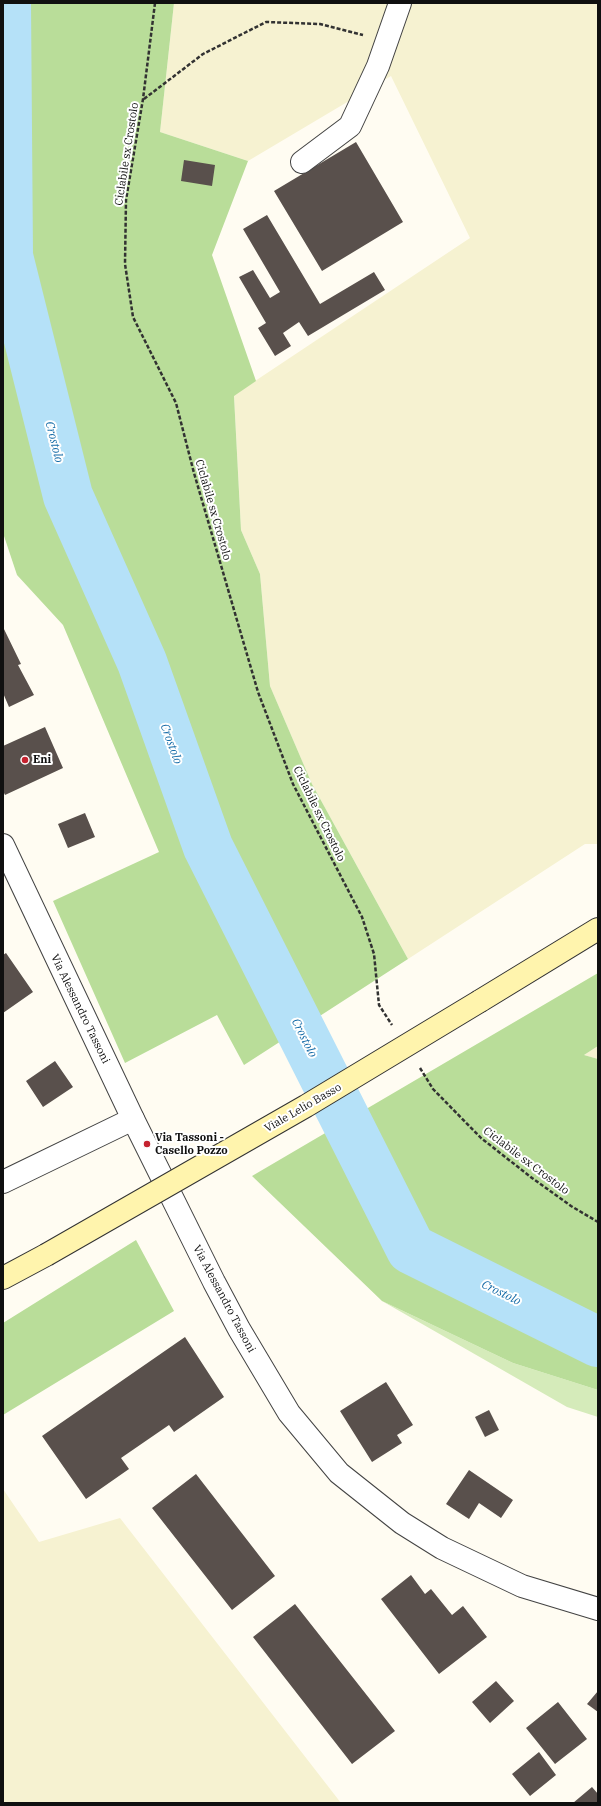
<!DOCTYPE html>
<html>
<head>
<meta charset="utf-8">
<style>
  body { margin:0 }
  #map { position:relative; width:601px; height:1806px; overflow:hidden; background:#fffcf2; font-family:"IBM Plex Serif",serif }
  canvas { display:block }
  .frame { position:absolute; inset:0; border:4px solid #101010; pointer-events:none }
</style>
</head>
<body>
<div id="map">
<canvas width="601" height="1806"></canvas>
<div class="frame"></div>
</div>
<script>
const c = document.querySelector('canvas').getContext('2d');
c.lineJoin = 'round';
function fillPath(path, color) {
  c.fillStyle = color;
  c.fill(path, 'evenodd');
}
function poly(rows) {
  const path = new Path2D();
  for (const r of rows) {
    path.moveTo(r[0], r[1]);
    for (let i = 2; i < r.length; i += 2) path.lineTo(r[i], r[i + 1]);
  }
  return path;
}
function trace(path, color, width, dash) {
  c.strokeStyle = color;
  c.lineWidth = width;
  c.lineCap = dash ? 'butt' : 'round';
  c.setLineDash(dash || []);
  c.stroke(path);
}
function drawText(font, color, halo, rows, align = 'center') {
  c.font = font + ' "IBM Plex Serif",serif';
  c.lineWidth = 4;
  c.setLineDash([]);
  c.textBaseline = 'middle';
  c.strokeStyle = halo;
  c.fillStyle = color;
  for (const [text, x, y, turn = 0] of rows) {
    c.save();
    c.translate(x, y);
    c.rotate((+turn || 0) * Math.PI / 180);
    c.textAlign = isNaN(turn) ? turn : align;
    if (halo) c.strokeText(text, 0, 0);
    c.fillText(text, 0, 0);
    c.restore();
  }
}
const farmland = poly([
  [174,3,598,3,598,844,585,844,408,959,312,784,270,686,260,574,241,530,234,395,470,238,391,76,248,161,160,132],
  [598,1046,598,1059,584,1055],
  [3,1489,39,1542,120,1518,341,1803,3,1803]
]);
const green = poly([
  [382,1301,513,1363,598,1390,598,1417,567,1407]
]);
const forest = poly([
  [3,3,174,3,160,132,248,161,212,255,256,381,234,396,241,530,260,574,270,686,312,784,408,959,244,1065,217,1015,125,1063,53,901,159,852,63,625,17,575,3,533],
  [598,973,598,1046,584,1055,598,1059,598,1390,513,1363,382,1301,252,1176],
  [136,1240,174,1311,3,1415,3,1323]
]);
const canal = poly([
  [3,59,7,60]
]);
const river = poly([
  [6,3,8,256,68,496,142,662,208,847,411,1249,598,1342]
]);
const building = poly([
  [356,142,403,222,322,271,274,191],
  [184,160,215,165,212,186,181,181],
  [267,215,320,304,374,272,385,290,308,336,299,322,283,333,291,346,275,356,258,328,266,323,239,277,253,270,270,298,280,292,243,229],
  [3,627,21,664,18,665,34,695,9,707,3,693],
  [45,727,63,768,5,795,3,791,3,746],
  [85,813,95,837,68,848,58,824],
  [6,953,33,992,3,1013,3,955],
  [55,1061,73,1087,43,1107,26,1081],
  [185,1337,224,1397,174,1432,169,1425,121,1458,129,1469,86,1499,42,1436],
  [386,1382,413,1425,397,1435,402,1443,372,1462,340,1411],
  [489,1410,499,1430,485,1437,475,1417],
  [469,1470,513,1500,501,1518,479,1503,469,1519,446,1504],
  [196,1474,275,1576,232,1610,152,1508],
  [411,1575,425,1594,431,1589,452,1615,463,1606,487,1637,439,1674,381,1599],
  [295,1604,395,1731,352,1764,253,1637],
  [496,1681,514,1701,490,1723,472,1702],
  [598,1691,598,1712,587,1704],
  [558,1702,587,1739,555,1764,526,1728],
  [539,1752,556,1775,530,1796,512,1774],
  [592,1787,598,1794,598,1803,573,1803]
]);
const path = poly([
  [155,3,143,99,126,200,125,264,133,317,176,403,194,473,258,692,293,784,362,917,374,954,379,1005,392,1025],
  [144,99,203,54,266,22,320,24,363,35],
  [420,1068,433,1089,481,1138,532,1178,571,1206,598,1222]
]);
const minor = poly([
  [302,162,350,126,378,66,400,3],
  [3,1182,133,1119]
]);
const tertiary = poly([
  [3,845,133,1119,214,1282,239,1329,289,1413,339,1473,402,1523,442,1548,522,1586,598,1609]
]);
const secondary = poly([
  [480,1001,598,929],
  [3,1278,46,1255]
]);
const secondaryBridge = poly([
  [46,1255,306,1106,480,1001]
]);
const markers = [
  [25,760,4,"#c5222f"],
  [147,1144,4,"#c5222f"]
];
const streetNames = [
  ["Ciclabile sx Crostolo",127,154,-81],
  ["Ciclabile sx Crostolo",213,510,74],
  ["Ciclabile sx Crostolo",319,814,64],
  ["Via Alessandro Tassoni",80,1009,64],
  ["Viale Lelio Basso",303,1108,-30],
  ["Ciclabile sx Crostolo",526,1161,37],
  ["Via Alessandro Tassoni",224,1299,62]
];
const poiNames = [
  ["Eni",33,760],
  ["Via Tassoni -",155,1138],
  ["Casello Pozzo",155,1151]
];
const waterNames = [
  ["Crostolo",54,442,76],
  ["Crostolo",171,744,70],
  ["Crostolo",304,1038,63],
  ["Crostolo",501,1293,26]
];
fillPath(farmland, '#f6f2d1');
fillPath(green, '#d5ebba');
fillPath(forest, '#b9dd99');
trace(canal, '#b5e1f8', 29);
trace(river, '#b5e1f8', 50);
fillPath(building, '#59504c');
trace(minor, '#434343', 24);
trace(tertiary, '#434343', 24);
trace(secondary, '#323232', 24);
trace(path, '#323232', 2.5, [4, 2]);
trace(minor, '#fff', 22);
trace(tertiary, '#fff', 22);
trace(secondary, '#fff4ad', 22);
trace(secondaryBridge, '#323232', 24, []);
trace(secondaryBridge, '#fff4ad', 22);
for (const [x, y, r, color] of markers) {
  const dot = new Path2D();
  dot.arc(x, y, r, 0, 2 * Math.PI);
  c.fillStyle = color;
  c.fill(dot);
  trace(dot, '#fff', 1.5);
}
drawText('11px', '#101010', '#fff', streetNames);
drawText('bold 11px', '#101010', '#fff', poiNames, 'left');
drawText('italic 12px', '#146ba7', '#fff', waterNames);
</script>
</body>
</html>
